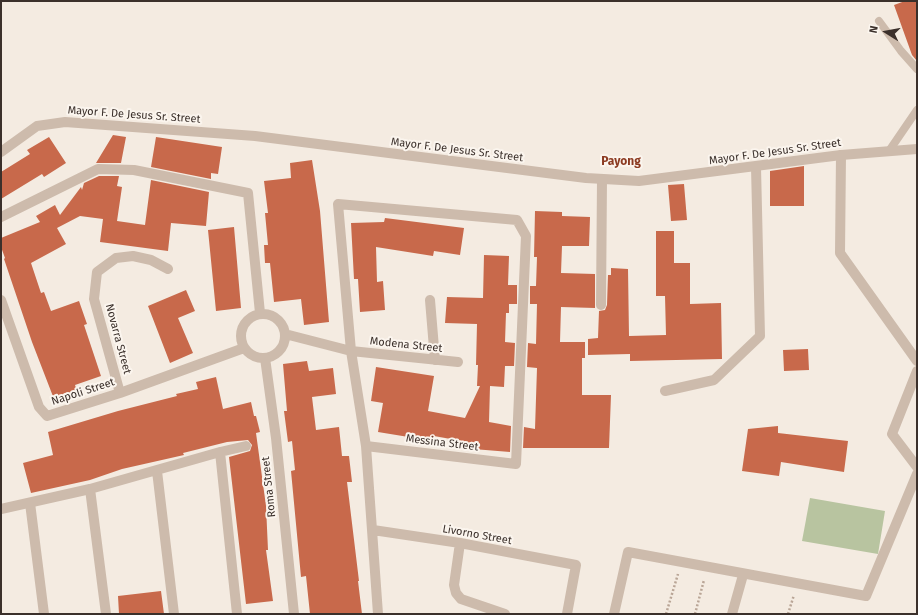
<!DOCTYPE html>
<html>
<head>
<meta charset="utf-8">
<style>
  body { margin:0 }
  #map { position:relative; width:918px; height:615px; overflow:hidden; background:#f4ebe1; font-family:"Fira Sans",sans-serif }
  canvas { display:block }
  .frame { position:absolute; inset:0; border:2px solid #3b302b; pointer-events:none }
  .north { position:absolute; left:866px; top:12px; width:40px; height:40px; -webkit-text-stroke:3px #fbf5ee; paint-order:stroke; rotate:281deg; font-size:11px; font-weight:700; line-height:16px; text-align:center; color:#3b302b }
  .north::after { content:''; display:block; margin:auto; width:14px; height:18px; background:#3b302b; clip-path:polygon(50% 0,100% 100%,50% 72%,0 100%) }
</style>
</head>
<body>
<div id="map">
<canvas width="918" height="615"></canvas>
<div class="frame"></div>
<div class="north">N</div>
</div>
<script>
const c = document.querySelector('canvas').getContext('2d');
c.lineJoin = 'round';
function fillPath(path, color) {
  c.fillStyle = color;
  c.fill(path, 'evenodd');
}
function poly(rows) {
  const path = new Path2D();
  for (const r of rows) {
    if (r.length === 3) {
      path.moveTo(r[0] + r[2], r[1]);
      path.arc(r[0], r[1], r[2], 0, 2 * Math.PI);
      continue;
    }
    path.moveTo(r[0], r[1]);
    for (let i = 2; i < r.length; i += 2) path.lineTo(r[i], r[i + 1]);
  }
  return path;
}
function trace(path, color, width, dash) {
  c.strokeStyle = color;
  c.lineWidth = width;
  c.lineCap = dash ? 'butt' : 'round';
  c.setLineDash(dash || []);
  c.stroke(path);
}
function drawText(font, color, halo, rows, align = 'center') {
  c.font = font + ' "Fira Sans",sans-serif';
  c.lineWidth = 4;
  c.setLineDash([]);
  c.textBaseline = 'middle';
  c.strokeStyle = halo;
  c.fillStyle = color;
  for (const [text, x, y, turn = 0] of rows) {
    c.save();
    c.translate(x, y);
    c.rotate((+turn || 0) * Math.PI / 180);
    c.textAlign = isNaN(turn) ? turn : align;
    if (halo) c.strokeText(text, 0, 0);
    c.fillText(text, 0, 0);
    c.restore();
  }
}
const green = poly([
  [810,498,885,511,878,554,802,541]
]);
const building = poly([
  [905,1,917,1,917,61,912,55,894,5],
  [113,135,126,137,121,163,96,163],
  [49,137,66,163,44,177,42,174,1,199,1,172,30,154,27,150],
  [156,137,222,147,218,174,211,173,211,179,151,167],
  [312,160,320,211,329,322,304,325,301,299,274,302,270,263,265,263,264,245,268,245,265,213,268,213,264,181,291,178,290,163],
  [804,166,804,206,770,206,770,171],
  [99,176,119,176,117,186,122,187,117,221,145,225,151,180,209,192,206,226,171,223,168,251,100,242,103,219,80,216,57,228,66,244,31,263,41,293,44,292,51,311,79,301,87,324,84,325,101,376,75,385,77,391,54,399,32,342,4,259,5,258,1,247,1,238,40,222,36,216,55,205,60,215,81,187,82,190,84,183],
  [684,184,687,220,671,221,668,185],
  [535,211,562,212,562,216,590,217,589,246,562,246,561,273,595,274,595,308,561,307,560,342,585,342,585,358,582,358,582,395,611,395,609,448,523,448,524,427,535,429,537,368,527,367,528,343,536,344,537,304,530,304,530,286,536,286,537,257,534,257],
  [385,218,464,228,460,255,434,251,433,256,376,247,377,282,383,281,385,310,360,312,358,279,354,279,351,223,384,222],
  [234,227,241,308,216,311,208,230],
  [656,231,674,231,674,263,690,263,690,304,721,303,722,359,630,361,630,354,588,355,588,339,598,338,599,311,605,310,607,305,608,275,611,275,611,268,628,269,629,336,666,335,665,296,656,296],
  [484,255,509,256,508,285,517,285,517,304,509,304,509,313,506,313,505,342,515,343,514,366,505,366,504,387,490,386,489,422,511,426,510,452,461,448,462,441,434,436,433,441,378,432,383,403,371,401,376,367,434,376,428,411,465,418,480,386,477,386,478,365,476,365,477,324,445,323,447,297,483,298],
  [186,290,195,311,178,318,193,353,170,363,148,306],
  [808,349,809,370,784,371,783,350],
  [307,361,309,371,333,368,336,394,312,397,316,430,339,427,342,456,349,456,352,482,347,482,359,581,358,581,362,614,310,614,306,576,301,577,291,471,295,470,292,441,288,442,284,411,287,411,283,364],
  [216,377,223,409,251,402,254,416,256,416,260,432,256,433,266,506,268,550,266,550,273,601,246,604,229,457,250,451,252,445,248,440,227,442,183,453,184,455,122,469,90,480,31,493,23,463,53,455,48,432,118,411,177,396,176,394,198,389,196,382],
  [778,426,778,433,848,441,844,472,781,462,779,476,742,471,748,429],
  [161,591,164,614,119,614,118,596]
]);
const path = poly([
  [666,614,678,574],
  [695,614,704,580],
  [788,614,794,595]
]);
const service = poly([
  [879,21,901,51,917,69],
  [889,151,917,110]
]);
const minor = poly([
  [841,155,840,253,917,361],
  [1,217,98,169,134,170,248,193,260,313],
  [1,300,39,407,47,416,120,393,244,348],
  [430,300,435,360],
  [601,305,602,179],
  [263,336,22],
  [285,334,351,351,458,362],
  [917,371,892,434,917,467],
  [665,391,714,380,760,336,756,167],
  [120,393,94,299,97,272,116,258,133,256,151,260,168,269],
  [366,446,516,464,526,236,517,220,338,204,351,351,366,446,378,614],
  [220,452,237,614],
  [157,471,174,614],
  [90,489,106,614],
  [30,503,44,614],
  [1,509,90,489,220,452,246,446],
  [373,530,460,543,576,565,567,614],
  [460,543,454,585,456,593,461,599,505,614],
  [614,614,628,552,866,596,917,474],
  [732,614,743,575]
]);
const tertiary = poly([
  [1,152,37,126,65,122,255,136,586,178,639,181,841,155,917,149],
  [265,358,276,438,294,614]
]);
const streetNames = [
  ["Mayor F. De Jesus Sr. Street",134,115,4],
  ["Mayor F. De Jesus Sr. Street",457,150,7],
  ["Mayor F. De Jesus Sr. Street",775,152,-8],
  ["Novarra Street",118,339,75],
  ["Modena Street",406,345,6],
  ["Napoli Street",83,392,-18],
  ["Messina Street",442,443,7],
  ["Roma Street",269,487,-96],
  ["Livorno Street",477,535,10]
];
const neighbourhoodNames = [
  ["Payong",621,162]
];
fillPath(green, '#b8c4a0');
fillPath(building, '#c8694b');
trace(path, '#b9a596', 2.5, [2, 2]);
trace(service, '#cdbbac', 8);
trace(minor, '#cdbbac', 10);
trace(tertiary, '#cdbbac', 10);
drawText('11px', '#3b302b', '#fbf5ee', streetNames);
drawText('bold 12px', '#8c3b22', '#fbf5ee', neighbourhoodNames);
</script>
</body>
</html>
